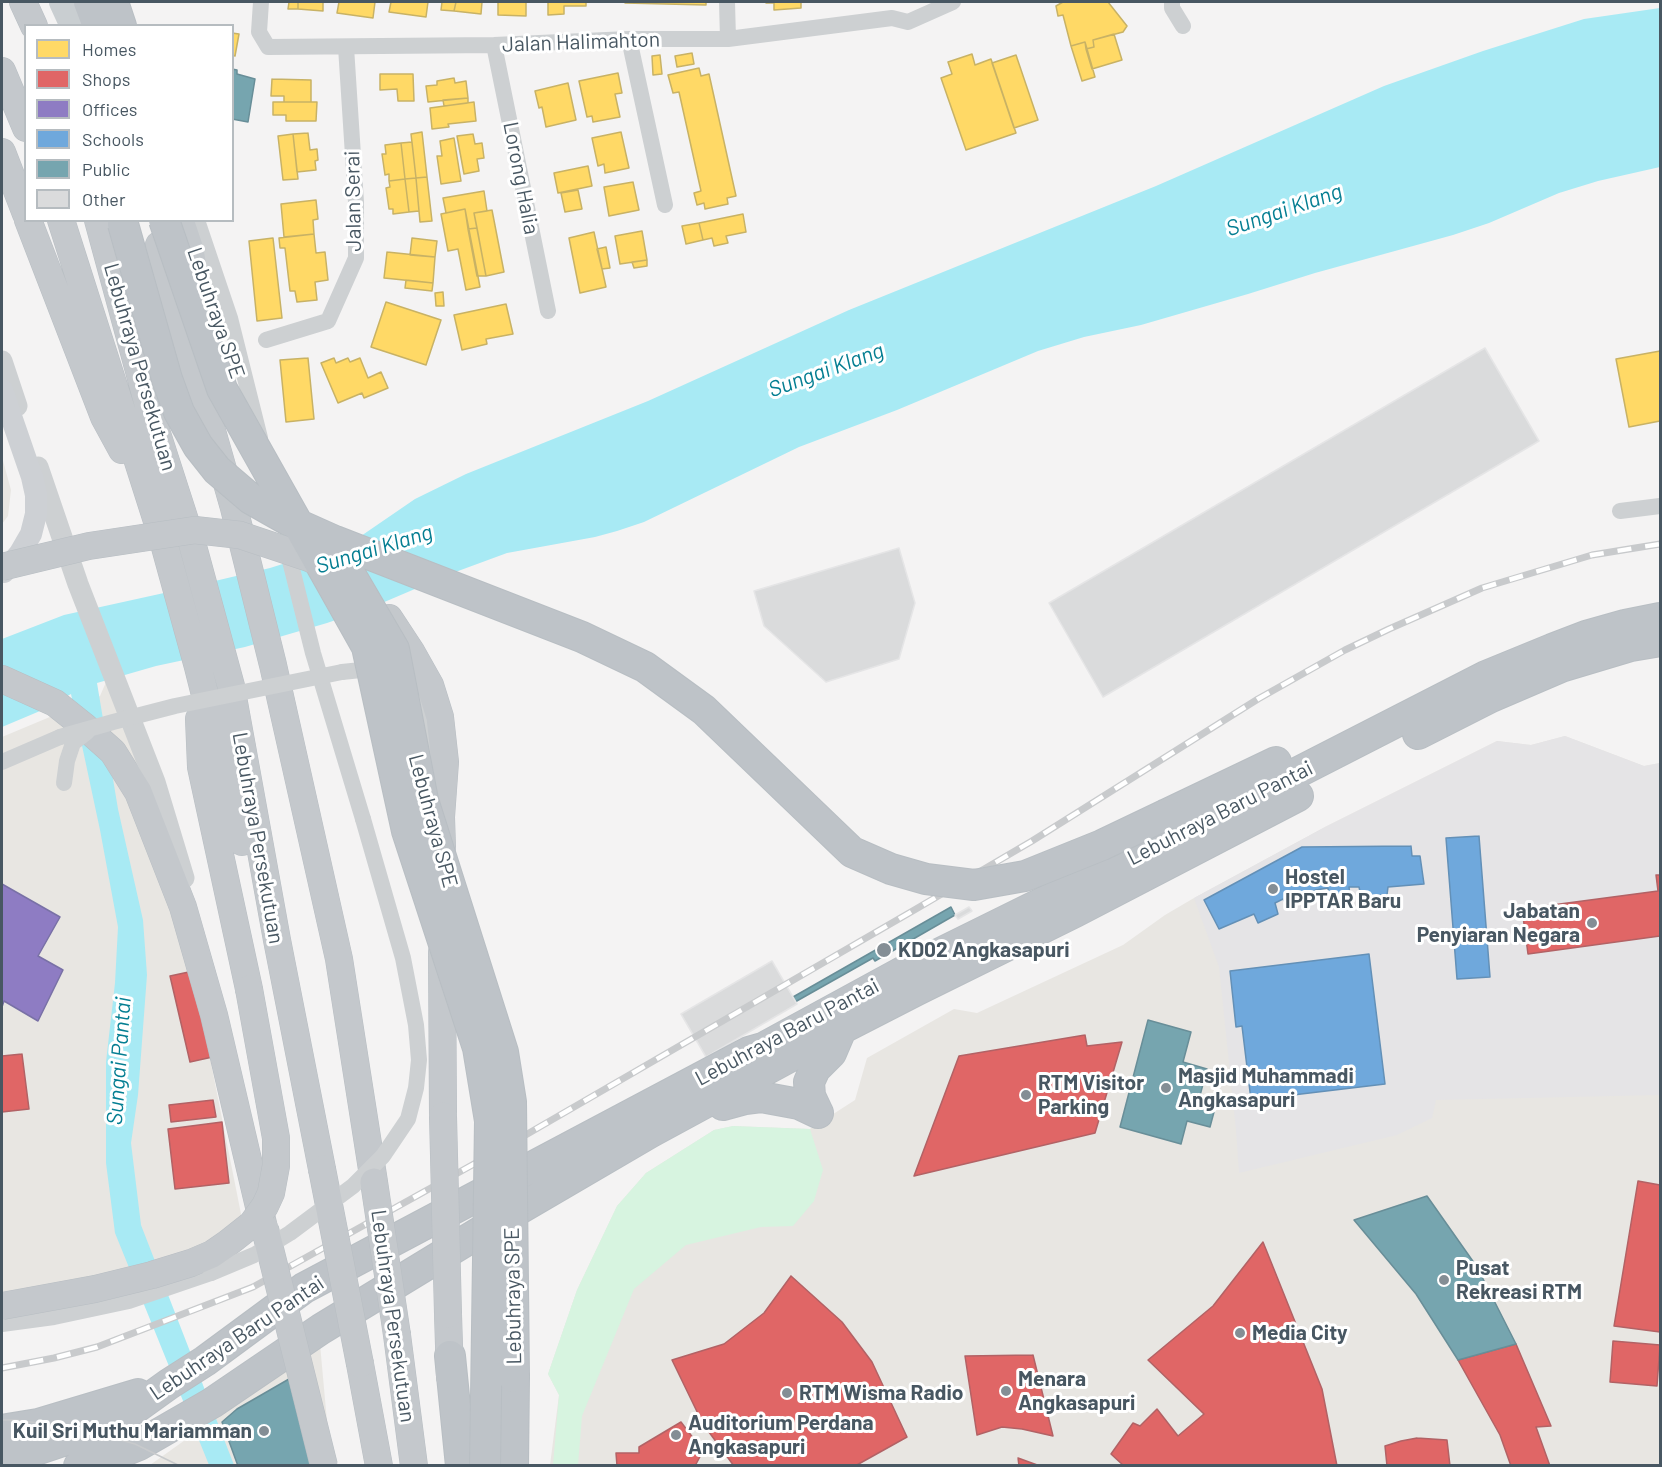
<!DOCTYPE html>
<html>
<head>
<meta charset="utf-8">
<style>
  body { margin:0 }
  #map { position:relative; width:1662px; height:1467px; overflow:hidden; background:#f4f3f3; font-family:Barlow,sans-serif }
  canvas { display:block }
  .frame { position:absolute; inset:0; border:3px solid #485762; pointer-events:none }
  .legend { position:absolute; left:24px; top:24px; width:210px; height:198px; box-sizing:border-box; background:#fff; border:2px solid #b6bcc0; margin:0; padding:8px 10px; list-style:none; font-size:18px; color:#485762 }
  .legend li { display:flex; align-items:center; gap:12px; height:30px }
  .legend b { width:30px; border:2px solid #b6bcc0 }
</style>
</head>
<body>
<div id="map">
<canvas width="1662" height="1467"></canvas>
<div class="frame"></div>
<ul class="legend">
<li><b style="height:16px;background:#ffd966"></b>Homes</li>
<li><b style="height:16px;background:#e06666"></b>Shops</li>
<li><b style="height:16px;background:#8e7cc3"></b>Offices</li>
<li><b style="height:16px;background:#6fa8dc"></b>Schools</li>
<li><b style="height:16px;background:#76a5af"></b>Public</li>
<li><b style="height:16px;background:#dadbdc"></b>Other</li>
</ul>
</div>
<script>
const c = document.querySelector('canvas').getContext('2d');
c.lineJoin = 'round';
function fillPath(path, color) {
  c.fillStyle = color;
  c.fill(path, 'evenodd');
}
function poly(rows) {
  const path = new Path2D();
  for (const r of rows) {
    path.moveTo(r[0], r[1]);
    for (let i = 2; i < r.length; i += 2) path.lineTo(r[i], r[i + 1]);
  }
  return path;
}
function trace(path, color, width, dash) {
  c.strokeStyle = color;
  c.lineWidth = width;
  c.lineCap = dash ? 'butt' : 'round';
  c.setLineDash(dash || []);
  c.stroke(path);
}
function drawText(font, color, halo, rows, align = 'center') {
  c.font = font + ' Barlow,sans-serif';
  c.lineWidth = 6;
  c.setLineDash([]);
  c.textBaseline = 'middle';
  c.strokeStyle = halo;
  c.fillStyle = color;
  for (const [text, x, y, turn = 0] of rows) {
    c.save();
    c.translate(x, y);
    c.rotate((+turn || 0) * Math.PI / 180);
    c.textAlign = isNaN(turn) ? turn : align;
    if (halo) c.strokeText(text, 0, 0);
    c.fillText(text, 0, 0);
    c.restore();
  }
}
const commercial = poly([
  [2,457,11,490,8,516,2,524],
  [110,673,155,782,245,1234,2,1315,2,737,100,696],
  [1565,736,1644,766,1660,763,1660,1465,550,1465,559,1395,548,1374,577,1290,617,1206,646,1173,714,1130,733,1126,810,1129,855,1100,867,1058,954,1009,977,1013,1123,945,1165,915,1194,898,1325,827,1497,741,1531,745],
  [320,1344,331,1465,150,1465]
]);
const education = poly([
  [1565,736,1644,766,1660,763,1660,1095,1436,1100,1432,1118,1397,1135,1239,1173,1236,1130,1219,967,1194,898,1325,827,1497,741,1531,745]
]);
const green = poly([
  [733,1126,810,1129,823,1170,814,1201,793,1226,761,1227,686,1245,634,1289,582,1416,578,1465,553,1465,559,1395,548,1374,577,1290,617,1206,646,1173,714,1130]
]);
const water = poly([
  [1660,8,1660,167,1598,181,1559,193,1489,223,1453,235,1315,273,1248,294,1141,325,1084,337,1038,351,897,410,799,447,644,522,617,531,595,537,507,553,450,574,368,609,327,623,245,647,156,666,97,683,118,809,143,920,147,975,138,1095,131,1143,141,1225,234,1465,209,1465,115,1233,106,1163,106,1062,115,983,118,927,100,830,71,694,40,711,2,727,2,639,64,615,164,593,270,568,324,551,361,536,415,499,466,474,648,401,849,310,1156,186,1384,86,1483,51,1584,19]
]);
const homes = poly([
  [289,2,298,2,298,9,288,9,289,2],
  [298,2,323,2,323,11,298,9,298,2],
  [339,2,375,2,373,18,337,13,339,2],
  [391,2,428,2,426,17,389,12,391,2],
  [442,2,456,2,454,11,441,10,442,2],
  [456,2,482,2,481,14,454,11,456,2],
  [498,2,526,2,526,16,498,15,498,2],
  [548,2,586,2,586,6,564,6,564,14,548,15,548,2],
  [625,2,706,2,706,5,625,3,625,2],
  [766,2,801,2,801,8,774,10,774,3,766,3,766,2],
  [1063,2,1108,2,1127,26,1123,32,1093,40,1094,47,1086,49,1085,42,1071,46,1063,15,1058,16,1056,6,1063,2],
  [232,33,239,34,235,56,232,55,232,33],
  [1114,34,1122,60,1092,69,1086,49,1094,47,1093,40,1114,34],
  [1085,42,1095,77,1082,81,1071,46,1085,42],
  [692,53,694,64,677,67,675,56,692,53],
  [972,54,975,65,991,59,1016,133,966,150,941,78,952,74,948,62,972,54],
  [660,55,662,74,653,75,652,56,660,55],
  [1016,55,1038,120,1014,128,992,63,1016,55],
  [699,68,701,76,709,74,736,196,727,198,728,204,705,209,704,203,697,205,694,193,701,191,679,92,673,93,668,75,699,68],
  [618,73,622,93,615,94,620,117,593,122,592,116,587,117,579,81,618,73],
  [380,74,413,74,414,101,398,101,397,89,380,90,380,74],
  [454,78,455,83,466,81,468,98,428,102,426,86,437,85,437,81,454,78],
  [272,79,311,80,311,102,284,102,284,96,271,96,272,79],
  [568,83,576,120,546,127,542,107,539,108,535,91,568,83],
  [468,98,468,103,444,106,443,100,468,98],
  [273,102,317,102,316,121,286,121,286,115,273,115,273,102],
  [474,102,476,121,448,124,449,127,432,129,430,108,474,102],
  [422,132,427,177,416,178,411,134,422,132],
  [621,132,629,168,605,173,604,164,598,166,592,138,621,132],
  [308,133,310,150,317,149,318,160,315,161,316,170,297,172,293,134,308,133],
  [293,134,298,179,283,180,278,136,293,134],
  [473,134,475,144,482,143,484,158,477,159,479,171,464,174,457,136,473,134],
  [454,138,461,181,441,184,437,156,442,156,440,141,454,138],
  [412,142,416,178,405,179,401,143,412,142],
  [401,143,405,179,389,181,389,174,385,175,382,154,386,154,385,145,401,143],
  [588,166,592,186,558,193,554,173,588,166],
  [427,177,432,221,420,222,416,178,427,177],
  [416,178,419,211,409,212,405,179,416,178],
  [405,179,409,212,393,214,393,209,389,209,386,188,390,187,389,181,405,179],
  [633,182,639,210,609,216,604,187,633,182],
  [578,190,582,209,565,212,561,193,578,190],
  [484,191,487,211,474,213,477,228,468,229,465,209,446,213,443,198,484,191],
  [316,200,318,219,313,220,314,234,284,237,281,204,316,200],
  [465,209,480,287,466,290,458,249,448,251,441,214,465,209],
  [492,210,504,272,486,276,474,213,492,210],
  [743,214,746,232,726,236,728,243,714,246,712,238,703,240,699,223,743,214],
  [699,223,703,240,686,244,682,226,699,223],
  [477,228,486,276,477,276,468,229,477,228],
  [642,231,647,260,620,264,615,236,642,231],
  [594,232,606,287,580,293,569,238,594,232],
  [314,234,316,253,325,252,328,280,315,282,317,300,297,302,295,291,290,291,285,248,280,248,279,238,314,234],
  [273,238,282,318,257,321,249,241,273,238],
  [412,238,437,241,435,257,410,255,412,238],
  [606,247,610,268,602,269,597,249,606,247],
  [387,252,435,257,433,283,384,278,387,252],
  [647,260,647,266,634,268,632,262,647,260],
  [406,280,433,283,432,291,405,288,406,280],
  [443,292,444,306,436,306,435,293,443,292],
  [386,302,441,320,426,365,371,347,386,302],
  [506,304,513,334,486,339,487,344,462,350,454,315,506,304],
  [1660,351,1660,421,1629,427,1616,359,1660,351],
  [308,358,314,419,286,422,280,360,308,358],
  [334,358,336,363,348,358,350,362,360,358,368,378,381,372,388,388,364,398,362,393,338,403,321,363,334,358]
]);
const shops = poly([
  [1656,875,1660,875,1660,936,1528,954,1522,909,1658,891,1656,875],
  [198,970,217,1056,190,1062,170,976,198,970],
  [1085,1035,1087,1046,1122,1042,1095,1133,914,1176,959,1056,1085,1035],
  [22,1054,29,1109,2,1112,2,1056,22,1054],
  [213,1100,216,1117,171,1122,169,1105,213,1100],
  [222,1122,229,1183,175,1189,168,1129,222,1122],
  [1638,1181,1660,1185,1660,1332,1614,1326,1638,1181],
  [1263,1242,1322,1389,1337,1466,1124,1466,1111,1454,1133,1423,1140,1426,1157,1409,1178,1436,1204,1414,1148,1360,1213,1306,1263,1242],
  [791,1276,842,1322,872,1362,907,1437,855,1466,734,1466,703,1424,672,1360,724,1344,764,1313,791,1276],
  [1613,1341,1660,1345,1657,1386,1610,1382,1613,1341],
  [1516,1344,1551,1426,1536,1427,1550,1466,1511,1466,1500,1435,1458,1360,1516,1344],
  [1033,1355,1053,1436,1022,1429,1002,1427,977,1435,965,1356,1033,1355],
  [681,1422,703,1451,695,1466,617,1466,616,1453,639,1453,639,1447,681,1422],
  [1417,1438,1447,1440,1450,1466,1387,1466,1385,1446,1401,1441,1417,1438],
  [1018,1458,1040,1466,1019,1466,1018,1458]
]);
const offices = poly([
  [2,884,60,917,38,956,63,970,38,1021,4,1001,2,1007,2,884]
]);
const schools = poly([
  [1479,836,1490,977,1457,979,1446,838,1479,836],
  [1411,846,1412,856,1420,856,1424,884,1388,887,1387,895,1361,896,1359,887,1349,887,1350,895,1329,895,1328,888,1316,890,1305,895,1289,908,1283,899,1275,903,1278,914,1258,923,1254,914,1219,929,1204,900,1302,847,1411,846],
  [1369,954,1385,1084,1251,1100,1242,1026,1236,1027,1230,971,1369,954]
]);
const public = poly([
  [232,69,237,70,237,74,255,79,248,122,232,119,232,69],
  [951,907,955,915,875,961,873,958,795,1002,793,997,951,907],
  [1148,1020,1191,1032,1183,1062,1207,1069,1197,1107,1214,1112,1210,1127,1187,1121,1181,1144,1120,1127,1148,1020],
  [1427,1196,1477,1267,1516,1344,1458,1360,1416,1294,1354,1220,1427,1196],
  [289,1379,311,1466,238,1466,222,1422,237,1409,289,1379]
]);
const building = poly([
  [1485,348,1539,441,1103,697,1049,603,1485,348],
  [899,548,915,603,899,659,826,682,764,626,754,591,899,548],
  [969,907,972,911,958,919,955,915,969,907],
  [772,961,797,1004,706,1057,681,1014,772,961]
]);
const minor = poly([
  [261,2,259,32,268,47,494,45,629,39,728,39,892,18,908,22,953,2],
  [727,2,728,39],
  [1172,2,1172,8,1183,26],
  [629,39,665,205],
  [494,45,548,311],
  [197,220,230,318,260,438],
  [266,340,328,321,356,258,356,202,346,47],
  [1620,511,1660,506],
  [286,545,313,653,363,819],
  [342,672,361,670,380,673],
  [415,702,419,708,425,728,433,766],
  [2,762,60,737],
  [2,1324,54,1317,129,1301,211,1273]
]);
const tertiary = poly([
  [2,361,17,406],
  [38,467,78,584,155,782,184,878]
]);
const secondary = poly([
  [2,390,32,477,36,495,36,514,31,534,20,553,4,572]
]);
const primary = poly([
  [62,2,73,26]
]);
const trunk = poly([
  [23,2,34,26],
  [2,71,26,128],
  [2,152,26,214],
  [28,220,104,417,122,450],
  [61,220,163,540,198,667,242,842],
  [98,220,151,415,191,539,231,686,277,940,322,1169],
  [180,220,190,250,196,286],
  [159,245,234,508,273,665,339,959,374,1182],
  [389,618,412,653,430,685,440,717,445,762,441,817,442,847],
  [2,679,55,703,85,727,113,752,138,792,183,907,214,1015,264,1228],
  [199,719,201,767,249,989],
  [442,952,443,1116],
  [448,1314,450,1377],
  [397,1335,414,1466],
  [360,1364,379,1466]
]);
const motorway = poly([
  [89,2,98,26],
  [113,2,121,26],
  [1418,734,1491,697,1561,667,1631,646,1660,641],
  [1167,814,1276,762],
  [723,1105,745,1099,761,1097,799,1104,818,1113],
  [818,1113,810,1096,809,1082,815,1069,831,1053,840,1032],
  [450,1356,461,1466],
  [2,1430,38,1424,138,1394],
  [2,1458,24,1454,104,1427,137,1407,169,1384,205,1361,304,1288,749,1052,763,1048,906,970,1066,891,1486,676,1552,649,1586,636,1625,625,1660,618],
  [79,1466,112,1456,139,1445,212,1403,321,1329,490,1226,651,1132,841,1029,917,990,1075,912,1298,796],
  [513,1466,514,1377]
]);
const tram = poly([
  [2,1420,15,1420,78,1428,135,1444,180,1466]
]);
const rail = poly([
  [2,1368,54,1358,97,1347,253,1287,517,1140,916,909,1032,841,1258,699,1345,650,1389,629,1482,588,1592,555,1660,544]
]);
const minorBridge = poly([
  [60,737,113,722,175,706,342,672],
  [64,783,67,761,73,743,87,732],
  [211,1273,254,1255,290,1233,353,1186,383,1156,408,1119,416,1088,419,1060,416,1025,403,958,363,819]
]);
const trunkBridge = poly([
  [2,567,89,546,195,530,240,535,309,558,333,568],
  [443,1116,448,1314],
  [322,1169,360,1364],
  [374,1182,397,1335],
  [265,1229,324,1466],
  [2,1306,95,1289,152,1275,191,1263,212,1254,228,1243,252,1224,265,1206,271,1193,276,1166,276,1138,249,989]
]);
const motorwayBridge = poly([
  [164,220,222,389,367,647,407,831,478,1048,490,1121,485,1466],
  [123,224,167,379,179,412,198,446,217,470,251,499,288,520,335,541,582,637,645,667,704,710,852,852,891,869,926,879,974,885,1025,876,1102,845,1167,814],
  [333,545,394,649,423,800,503,1052,511,1102,514,1377]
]);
const markers = [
  [1273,889,6,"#848e95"],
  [1592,923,6,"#848e95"],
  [884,950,8,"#848e95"],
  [1166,1088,6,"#848e95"],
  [1026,1095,6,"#848e95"],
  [1444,1280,6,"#848e95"],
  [1240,1333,6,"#848e95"],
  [1006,1391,6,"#848e95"],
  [787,1393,6,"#848e95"],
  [264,1431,6,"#848e95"],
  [676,1435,6,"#848e95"]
];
const streetNames = [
  ["Jalan Halimahton",581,42,-2],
  ["Lorong Halia",521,178,79],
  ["Jalan Serai",353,201,-91],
  ["Lebuhraya SPE",216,313,71],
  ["Lebuhraya Persekutuan",140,367,74],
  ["Lebuhraya Baru Pantai",1220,813,-27],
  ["Lebuhraya SPE",433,821,75],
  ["Lebuhraya Persekutuan",258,838,80],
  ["Lebuhraya Baru Pantai",787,1032,-28],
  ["Lebuhraya SPE",513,1296,-91],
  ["Lebuhraya Persekutuan",393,1316,82],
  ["Lebuhraya Baru Pantai",237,1338,-34]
];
const poiNames = [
  ["Hostel",1285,877],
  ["IPPTAR Baru",1285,901],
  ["Jabatan",1580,911,"right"],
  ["Penyiaran Negara",1580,935,"right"],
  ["KD02 Angkasapuri",898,950],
  ["Masjid Muhammadi",1178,1076],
  ["Angkasapuri",1178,1100],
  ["RTM Visitor",1038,1083],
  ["Parking",1038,1107],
  ["Pusat",1456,1268],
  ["Rekreasi RTM",1456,1292],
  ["Media City",1252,1333],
  ["Menara",1018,1379],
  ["Angkasapuri",1018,1403],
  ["RTM Wisma Radio",799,1393],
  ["Auditorium Perdana",688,1423],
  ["Angkasapuri",688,1447],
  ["Kuil Sri Muthu Mariamman",252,1431,"right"]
];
const waterNames = [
  ["Sungai Klang",1284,210,-19],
  ["Sungai Klang",826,370,-20],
  ["Sungai Klang",374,549,-17],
  ["Sungai Pantai",119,1061,-86]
];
fillPath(commercial, '#e8e6e2');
fillPath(education, '#e5e4e6');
fillPath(green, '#d7f4e0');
fillPath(water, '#a8eaf4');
fillPath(homes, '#ffd966');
trace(homes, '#c8b265', 1.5);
fillPath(shops, '#e06666');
trace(shops, '#b26265', 1.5);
fillPath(offices, '#8e7cc3');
trace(offices, '#7971a6', 1.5);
fillPath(schools, '#6fa8dc');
trace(schools, '#6390b7', 1.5);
fillPath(public, '#76a5af');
trace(public, '#688e98', 1.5);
fillPath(building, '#dadbdc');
trace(building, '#e5e5e6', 1.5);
trace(trunk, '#b8bec3', 28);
trace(motorway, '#b8bec3', 32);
trace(minor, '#cdd0d2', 16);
trace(tertiary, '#cdd0d2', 21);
trace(secondary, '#cdd0d4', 22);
trace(primary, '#c9ced1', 26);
trace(trunk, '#c4c8cc', 27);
trace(motorway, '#bec3c8', 30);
trace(tram, '#c8cacc', 1.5);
trace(rail, '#c8cacc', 7);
trace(rail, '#fff', 4.5, [14]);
trace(trunkBridge, '#b8bec3', 28, []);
trace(motorwayBridge, '#b8bec3', 32, []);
trace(minorBridge, '#cdd0d2', 16);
trace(trunkBridge, '#c4c8cc', 27);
trace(motorwayBridge, '#bec3c8', 30);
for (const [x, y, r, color] of markers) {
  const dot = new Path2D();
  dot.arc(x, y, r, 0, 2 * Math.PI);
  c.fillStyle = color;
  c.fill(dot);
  trace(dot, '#fff', 2);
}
drawText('21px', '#485762', '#fff', streetNames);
drawText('bold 21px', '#485762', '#fff', poiNames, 'left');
drawText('italic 22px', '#047e92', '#fff', waterNames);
</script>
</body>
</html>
